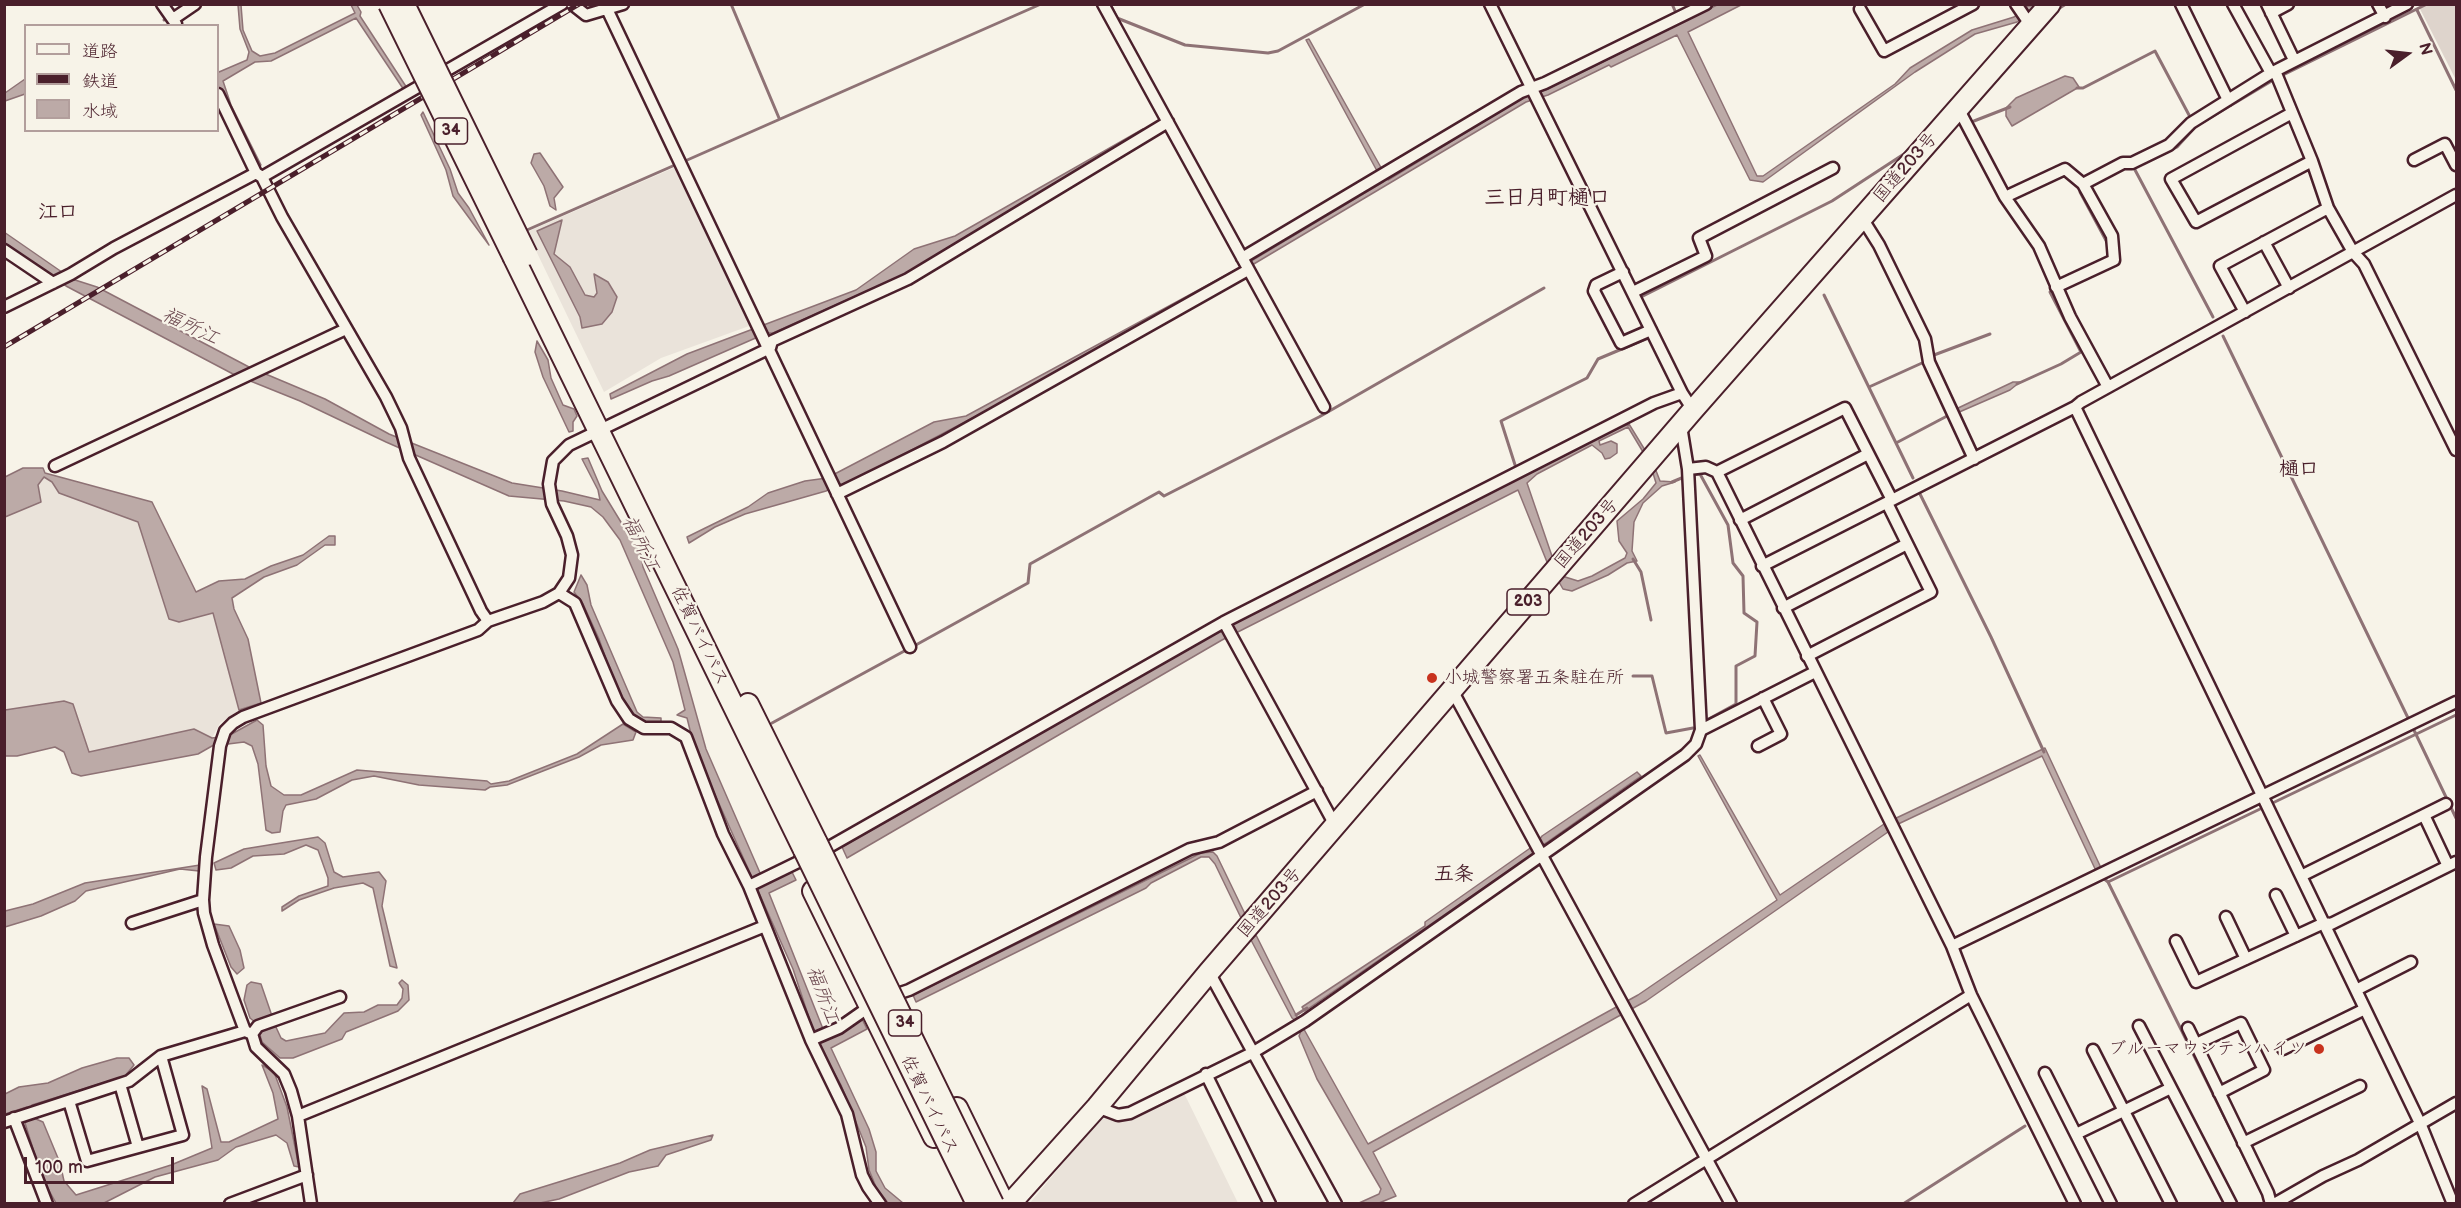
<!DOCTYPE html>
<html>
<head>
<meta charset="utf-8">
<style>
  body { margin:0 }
  #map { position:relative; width:2461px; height:1208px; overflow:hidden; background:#f7f3e8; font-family:"Balsamiq Sans","Klee One",sans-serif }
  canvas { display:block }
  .frame { position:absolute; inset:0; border:6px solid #4a1f2b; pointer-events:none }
  .legend { position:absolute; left:24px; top:24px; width:195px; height:108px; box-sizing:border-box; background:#f7f3e8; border:2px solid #b29e9c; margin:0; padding:8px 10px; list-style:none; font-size:18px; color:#4a1f2b }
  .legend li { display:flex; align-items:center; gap:12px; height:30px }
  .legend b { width:30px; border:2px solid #b29e9c }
  .north { position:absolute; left:2377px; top:24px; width:60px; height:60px; -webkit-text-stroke:4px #f7f3e8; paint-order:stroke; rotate:75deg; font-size:16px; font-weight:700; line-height:24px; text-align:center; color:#4a1f2b }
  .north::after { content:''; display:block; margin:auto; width:21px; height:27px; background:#4a1f2b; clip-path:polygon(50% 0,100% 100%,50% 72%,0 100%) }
  .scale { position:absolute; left:24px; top:1157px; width:150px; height:27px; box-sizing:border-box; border:3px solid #4a1f2b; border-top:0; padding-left:8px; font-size:18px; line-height:21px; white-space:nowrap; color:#4a1f2b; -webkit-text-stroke:4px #f7f3e8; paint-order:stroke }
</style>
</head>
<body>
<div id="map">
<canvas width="2461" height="1208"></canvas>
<div class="frame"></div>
<ul class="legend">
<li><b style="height:8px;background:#f7f3e8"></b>道路</li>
<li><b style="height:8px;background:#4a1f2b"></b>鉄道</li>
<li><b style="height:16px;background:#bcaaa7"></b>水域</li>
</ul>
<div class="north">N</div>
<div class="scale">100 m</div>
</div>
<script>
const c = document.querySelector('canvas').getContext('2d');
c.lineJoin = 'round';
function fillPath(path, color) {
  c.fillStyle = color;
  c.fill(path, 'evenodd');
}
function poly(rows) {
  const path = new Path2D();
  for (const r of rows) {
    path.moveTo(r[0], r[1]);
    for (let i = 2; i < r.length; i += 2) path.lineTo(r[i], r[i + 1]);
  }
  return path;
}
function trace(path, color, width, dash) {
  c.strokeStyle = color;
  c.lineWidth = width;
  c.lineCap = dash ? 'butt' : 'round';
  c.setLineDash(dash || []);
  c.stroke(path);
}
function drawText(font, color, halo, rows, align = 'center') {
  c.font = font + ' "Balsamiq Sans","Klee One",sans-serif';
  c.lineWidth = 4.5;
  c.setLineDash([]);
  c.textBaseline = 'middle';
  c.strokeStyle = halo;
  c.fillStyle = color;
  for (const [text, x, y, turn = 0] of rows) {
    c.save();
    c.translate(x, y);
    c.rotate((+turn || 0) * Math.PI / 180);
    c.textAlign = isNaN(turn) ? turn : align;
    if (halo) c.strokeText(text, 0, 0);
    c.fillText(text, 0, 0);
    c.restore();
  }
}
const built = poly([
  [678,166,752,325,661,358,604,392,527,232],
  [44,477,52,482,59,493,138,522,169,619,179,622,213,613,239,710,220,723,212,738,194,729,89,752,64,701,5,710,5,517,41,503,38,485],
  [1183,1091,1238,1203,1029,1204,1074,1150,1100,1113,1118,1121,1134,1117]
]);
const green = poly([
  [2423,5,2456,5,2456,80,2419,7]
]);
const water = poly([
  [238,5,241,5,243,30,252,51,260,56,275,53,355,13,351,5,357,5,361,12,360,16,407,88,404,90,356,18,271,61,255,62,223,81,231,105,261,165,258,167,218,88,218,70,219,72,247,60,249,52,240,29,238,5],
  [1717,5,1741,5,1688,32,1757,176,1763,176,1895,84,1910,68,1972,30,2014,17,2028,6,2041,5,2017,22,1975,34,1915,72,1763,182,1750,180,1677,35,1611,67,1609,65,1548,95,1526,102,1242,271,1060,372,845,485,838,484,826,491,745,514,715,527,689,543,687,537,748,507,768,493,805,481,827,478,934,422,966,416,1241,267,1383,182,1306,40,1309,39,1388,180,1524,97,1546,90,1717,5],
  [2065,76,2073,78,2079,87,2012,126,2006,116,2006,108,2016,98,2065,76],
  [25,79,25,94,5,101,5,93,25,79],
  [423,112,450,169,458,193,469,208,489,245,453,196,446,170,421,115,423,112],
  [1143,129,1145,133,1004,218,903,275,773,333,767,333,669,376,652,381,611,399,610,394,687,354,856,290,914,249,955,236,1143,129],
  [540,153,563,187,554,198,556,210,550,206,544,186,531,163,534,154,540,153],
  [562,220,554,254,570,267,585,295,594,297,597,293,594,274,608,282,617,297,612,312,602,324,582,328,580,317,537,231,562,220],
  [4,232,72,279,97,287,249,367,325,399,389,434,512,483,562,491,600,500,598,490,582,459,588,458,602,491,641,555,643,567,678,649,706,749,764,882,791,870,796,880,769,893,827,1039,862,1019,867,1029,831,1048,869,1129,876,1152,876,1171,885,1188,903,1203,888,1203,876,1187,869,1170,866,1147,841,1085,817,1042,793,969,695,750,687,718,677,715,685,710,673,662,620,540,603,517,591,507,564,501,509,496,386,442,300,401,233,374,66,286,5,244,4,232],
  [537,341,548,360,551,378,563,405,574,409,577,416,573,422,573,431,569,432,543,377,535,352,537,341],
  [2013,382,2020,382,2010,390,1957,413,1956,409,2013,382],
  [1629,424,1648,455,1646,457,1628,427,1599,441,1600,445,1611,441,1617,444,1617,453,1610,458,1605,459,1602,453,1592,445,1537,474,1527,483,1554,562,1549,567,1518,490,1222,640,847,858,842,847,1220,631,1600,436,1629,424],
  [23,468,43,468,45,473,152,502,196,592,219,581,245,579,271,566,303,555,329,536,335,536,335,545,325,545,297,565,264,577,232,598,234,609,248,639,261,703,239,710,213,613,179,622,169,619,138,522,59,493,52,482,44,477,38,485,41,502,5,517,5,477,23,468],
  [1655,468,1660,481,1675,482,1662,486,1643,503,1634,522,1632,551,1637,561,1627,563,1608,575,1572,591,1563,589,1559,582,1562,576,1578,581,1592,576,1625,558,1627,553,1619,541,1617,521,1643,499,1656,483,1652,470,1655,468],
  [581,575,587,585,591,605,637,712,643,717,661,718,661,722,648,723,629,713,617,691,599,639,583,604,574,592,581,575],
  [64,701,73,704,89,752,194,729,212,738,228,736,257,720,263,725,266,766,271,786,284,795,301,795,357,770,487,781,491,784,509,781,577,754,623,724,636,732,633,740,601,745,579,757,507,785,490,787,485,790,419,785,374,776,352,780,316,799,286,805,283,811,280,832,272,833,266,830,258,764,252,746,244,742,212,746,198,754,81,776,72,773,64,752,55,747,17,756,5,756,5,710,64,701],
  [2045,748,2102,870,2097,873,2042,756,1894,826,1892,820,2045,748],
  [1700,755,1780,895,1884,824,1888,832,1646,1001,1373,1152,1396,1196,1379,1203,1359,1203,1379,1194,1381,1189,1317,1079,1299,1036,1301,1031,1296,1021,1292,1018,1251,940,1256,935,1296,1015,1368,1144,1638,995,1777,900,1698,756,1700,755],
  [1637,772,1641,776,1546,843,1539,847,1534,853,1305,1011,1302,1007,1425,926,1425,922,1536,844,1542,836,1637,772],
  [318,837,325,843,334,872,343,877,379,872,386,881,382,906,397,968,390,966,373,888,363,883,334,888,299,900,282,911,282,907,299,896,328,886,328,878,318,850,306,845,284,854,253,856,231,868,216,870,214,863,244,849,318,837],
  [1213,852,1217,856,1247,918,1243,922,1215,864,1209,857,1201,857,1151,883,1146,888,916,1002,913,995,1201,853,1213,852],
  [200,865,199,871,180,869,86,891,75,901,41,916,5,927,5,911,33,904,85,883,200,865],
  [214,924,229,926,240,950,244,968,237,974,231,967,214,924],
  [402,980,408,985,409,1000,398,1011,346,1032,342,1039,293,1058,280,1058,262,1042,260,1035,262,1029,275,1025,281,1038,286,1041,325,1033,344,1013,364,1012,378,1005,397,1005,402,998,403,989,399,983,402,980],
  [251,982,261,984,272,1016,256,1023,250,1018,244,1000,247,985,251,982],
  [117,1058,129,1058,134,1065,125,1076,32,1105,36,1119,43,1122,60,1163,64,1181,76,1195,171,1165,212,1148,202,1086,207,1089,221,1142,229,1142,278,1119,273,1093,262,1065,274,1072,287,1107,299,1167,294,1166,287,1143,276,1135,236,1147,218,1160,155,1177,104,1203,56,1203,42,1178,25,1123,31,1119,27,1107,5,1114,5,1094,19,1087,48,1083,82,1068,117,1058],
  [713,1135,711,1140,666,1155,658,1166,629,1172,559,1199,540,1203,513,1203,520,1194,620,1163,650,1150,713,1135]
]);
const stream = poly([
  [731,4,779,118],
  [1110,4,1117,18,1185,45,1268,53,1278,51,1365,4],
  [1672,4,1676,13],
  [2058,9,2066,4],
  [2417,10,2456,90],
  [164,20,174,10],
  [2281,76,2427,4],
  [2077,88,2083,88,2155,51,2189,115],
  [1974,121,2010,107],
  [2203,122,2275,79],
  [2197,125,2177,147,2134,168,2213,317],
  [685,161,1041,4],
  [2080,192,2109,246],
  [527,230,675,165],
  [1824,295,1913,478],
  [1641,297,1832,201,1907,152],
  [1639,317,1644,330],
  [2223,336,2409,720],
  [1934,355,1990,334],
  [2017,384,2061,364,2081,352,2050,292],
  [1869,387,1922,363],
  [1896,443,1949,415],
  [1516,468,1501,421,1587,378,1598,359,1648,338,1647,336],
  [1692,475,1700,474,1728,525,1733,563,1743,576,1744,613,1757,622,1755,656,1736,666,1736,704,1705,721],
  [1672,482,1684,477],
  [1919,492,1991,637,2044,752],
  [1633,559,1641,572,1651,620],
  [914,646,1028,583,1030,564,1159,492,1164,496,1319,417,1544,288],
  [1633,676,1652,676,1666,733,1693,728],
  [772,723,908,649],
  [2412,726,2456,818],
  [2102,877,2108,882,2456,715],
  [2108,882,2264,1197],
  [1296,1015,1307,1008],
  [1903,1204,2025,1126]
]);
const street = poly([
  [162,4,176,24],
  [572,4,586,15,623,4],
  [1103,4,1324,407],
  [1490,4,1682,393,1693,410],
  [2016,4,2031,26],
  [2181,4,2228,100],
  [2233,4,2271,73],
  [2267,4,2294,60],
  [2378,4,2385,17],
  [607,9,910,647],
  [1860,9,1884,51,1973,4],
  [2271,13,2288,4],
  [173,19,195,4],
  [2275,71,2312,161,2328,208,2353,252,2364,264,2456,450],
  [218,94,256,173,262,177,282,217,386,397,401,428,409,458,481,611,488,621],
  [1958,108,2005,197,2039,246,2070,317,2108,387],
  [2292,113,2171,179,2196,222,2312,161],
  [2414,160,2445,144,2456,165],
  [262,177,562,4],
  [2005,197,2065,169,2083,184,2123,163,2132,163,2169,145,2191,123,2271,73,2407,4],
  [1862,218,1879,245,1925,339,1929,362,1974,459],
  [2264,242,2289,288],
  [4,250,53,283],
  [1242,258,1521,92,1545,83,1706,4],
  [1623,272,1596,285,1594,291,1621,343,1651,330],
  [2056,287,2114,260,2112,236,2083,184],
  [1633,292,1706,256,1699,238,1833,168],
  [4,307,71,274,114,248,256,173],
  [2245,312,2220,266,2328,208],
  [2075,407,2420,1123,2453,1204],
  [55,466,346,329],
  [1688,469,1706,467,1717,472,1952,946,1971,995,2075,1204],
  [1717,472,1845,408,1892,500],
  [837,494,943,442,1248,270],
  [1740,520,1868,454],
  [1762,566,2075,407,2081,402,2456,195],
  [559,593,575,603,617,701,629,719,644,728,671,728,686,737,723,834,749,886,811,1040,847,1114,862,1175,868,1187,880,1204],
  [1783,608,1907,544],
  [1224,622,1336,827],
  [1807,656,1931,592,1887,503],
  [1452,690,1731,1204],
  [1701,730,1815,672],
  [1758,746,1781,734,1763,698],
  [2424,815,2448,866],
  [2301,876,2446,804],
  [749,886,829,847,1224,622,1654,403,1682,393],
  [2276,895,2296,936],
  [2226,917,2246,959],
  [132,923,203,900],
  [2176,941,2196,982,2324,923,2331,924,2456,862],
  [1952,946,2456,702],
  [1209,972,1336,1204],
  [2356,990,2411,962],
  [900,993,909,990,1190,849,1219,842,1317,791],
  [2139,1026,2231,1204],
  [2188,1028,2268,1193,2271,1204],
  [252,1034,258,1026,340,997],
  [811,1040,839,1028,869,1007],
  [2196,1044,2241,1023,2264,1070,2219,1093],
  [2283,1049,2365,1009],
  [2093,1050,2171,1204],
  [2045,1073,2111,1204],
  [1206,1074,1270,1204],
  [120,1084,138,1147],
  [69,1101,87,1161,183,1135,161,1056],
  [1097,1107,1118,1115,1130,1113,1252,1053,1305,1021,1685,755,1696,744,1701,730,1688,469,1681,426],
  [298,1116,765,926],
  [14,1118,47,1204],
  [4,1122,120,1084,129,1081,161,1056,245,1031],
  [2076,1134,2171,1088],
  [2243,1143,2360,1086],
  [230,1204,307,1175],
  [311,1204,298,1116,291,1091,284,1074,256,1047,252,1034,245,1031,213,945,204,913,203,900,206,857,220,746,225,731,233,723,243,717,478,630,488,621,543,602,559,593,569,578,572,555,567,536,552,504,549,484,553,461,569,445,770,348,772,341,908,279,1168,122],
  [1634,1204,1971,995],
  [2274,1204,2323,1176,2358,1160,2456,1103]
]);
const highway = poly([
  [514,258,804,850],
  [748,704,817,843],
  [813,891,934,1137],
  [957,1108,1004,1204],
  [1010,1204,1097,1107,1209,972,1693,410,2050,4]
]);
const rail = poly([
  [4,347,579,4]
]);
const highwayBridge = poly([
  [389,4,514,258],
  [404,4,527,255],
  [817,843,993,1204],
  [804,850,977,1204]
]);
const markers = [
  [1432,678,6,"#c8321e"],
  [2319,1049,6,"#c8321e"]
];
const shields = [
  [451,131,33],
  [1528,602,42],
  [905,1023,33]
];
const shieldNames = [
  ["34",451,131],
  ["203",1528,602],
  ["34",905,1023]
];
const streetNames = [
  ["国道203号",1906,168,-49],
  ["国道203号",1587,534,-49],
  ["佐賀バイパス",699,636,64],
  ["国道203号",1270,903,-49],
  ["佐賀バイパス",929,1105,64]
];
const poiNames = [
  ["小城警察署五条駐在所",1444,678],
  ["ブルーマウンテンハイツ",2307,1049,"right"]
];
const neighbourhoodNames = [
  ["江口",58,213],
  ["樋口",2299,470],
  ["五条",1454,875]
];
const waterNames = [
  ["福所江",190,327,26],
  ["福所江",640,544,63],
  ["福所江",822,995,70]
];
const quarterNames = [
  ["三日月町樋口",1547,199]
];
fillPath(built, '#eae3da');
fillPath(green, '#ded4cc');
fillPath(water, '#bcaaa7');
trace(water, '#8e7275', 1.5);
trace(stream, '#8e7275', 3);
trace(street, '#4a1f2b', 15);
trace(highway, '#4a1f2b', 24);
trace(street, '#f7f3e8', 10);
trace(highway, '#f7f3e8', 20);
trace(rail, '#4a1f2b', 5);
trace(rail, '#f7f3e8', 3, [9]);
trace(highwayBridge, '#4a1f2b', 24, []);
trace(highwayBridge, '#f7f3e8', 20);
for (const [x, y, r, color] of markers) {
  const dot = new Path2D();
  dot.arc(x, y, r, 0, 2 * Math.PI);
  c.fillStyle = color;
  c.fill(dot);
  trace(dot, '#f7f3e8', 2);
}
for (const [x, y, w] of shields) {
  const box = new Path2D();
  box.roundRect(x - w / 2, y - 13, w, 26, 4.5);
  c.fillStyle = '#f7f3e8';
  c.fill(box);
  trace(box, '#4a1f2b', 1.5);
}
drawText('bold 16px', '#4a1f2b', null, shieldNames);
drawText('18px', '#4a1f2b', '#f7f3e8', streetNames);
drawText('18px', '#4a1f2b', '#f7f3e8', poiNames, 'left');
drawText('bold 20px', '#4a1f2b', '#f7f3e8', neighbourhoodNames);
drawText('italic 20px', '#6c4950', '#f7f3e8', waterNames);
drawText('bold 21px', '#4a1f2b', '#f7f3e8', quarterNames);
</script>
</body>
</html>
